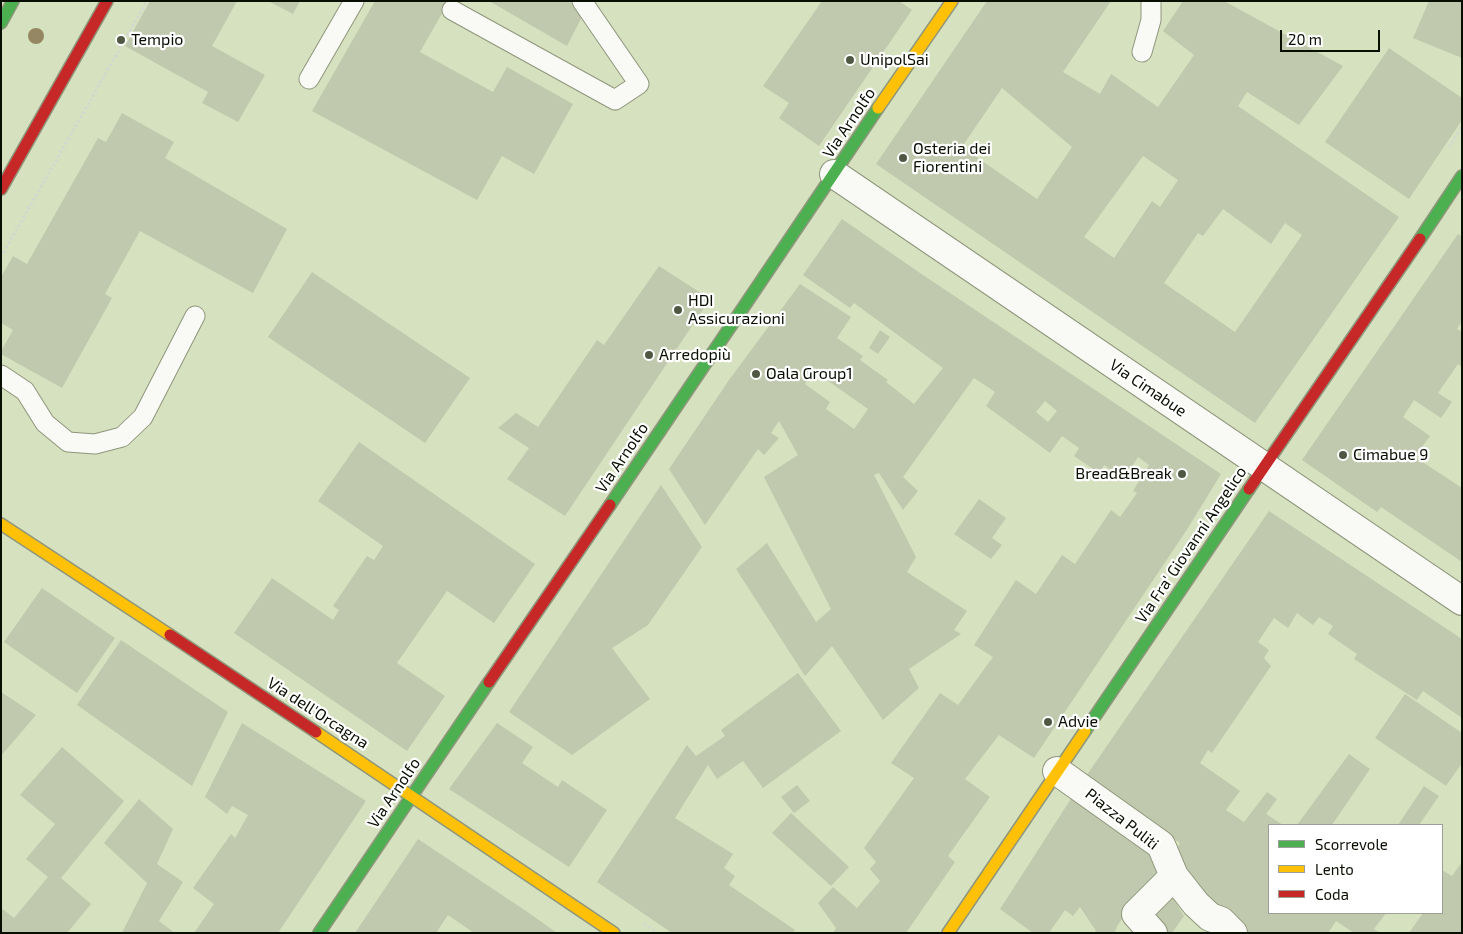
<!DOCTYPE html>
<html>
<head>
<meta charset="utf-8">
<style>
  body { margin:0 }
  #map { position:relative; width:1463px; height:934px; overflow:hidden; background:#d6e1bf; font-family:"Exo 2",sans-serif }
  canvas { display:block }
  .frame { position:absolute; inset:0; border:2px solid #080e00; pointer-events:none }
  .legend { position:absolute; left:1268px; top:824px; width:175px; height:90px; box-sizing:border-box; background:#fff; border:1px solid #9c9f99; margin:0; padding:6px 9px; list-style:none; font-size:15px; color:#080e00 }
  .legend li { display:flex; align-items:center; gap:10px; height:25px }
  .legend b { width:25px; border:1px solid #9c9f99 }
  .scale { position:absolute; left:1280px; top:30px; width:100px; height:22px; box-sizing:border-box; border:2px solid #080e00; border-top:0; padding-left:6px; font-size:15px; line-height:18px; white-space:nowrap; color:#080e00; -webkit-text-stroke:4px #fff; paint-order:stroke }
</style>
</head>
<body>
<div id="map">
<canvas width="1463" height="934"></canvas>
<div class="frame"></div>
<ul class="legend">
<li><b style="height:6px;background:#4caf50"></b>Scorrevole</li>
<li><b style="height:6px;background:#ffc107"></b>Lento</li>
<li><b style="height:6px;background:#c62828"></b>Coda</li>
</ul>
<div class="scale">20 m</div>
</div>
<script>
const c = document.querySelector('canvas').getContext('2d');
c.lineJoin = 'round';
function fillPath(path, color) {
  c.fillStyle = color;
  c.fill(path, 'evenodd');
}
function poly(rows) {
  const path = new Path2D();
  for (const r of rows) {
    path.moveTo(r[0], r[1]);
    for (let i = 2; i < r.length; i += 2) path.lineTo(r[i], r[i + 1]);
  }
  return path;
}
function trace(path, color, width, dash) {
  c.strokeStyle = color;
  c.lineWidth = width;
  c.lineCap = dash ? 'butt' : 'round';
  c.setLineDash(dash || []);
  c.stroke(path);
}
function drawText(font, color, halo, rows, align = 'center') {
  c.font = font + ' "Exo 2",sans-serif';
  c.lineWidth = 4.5;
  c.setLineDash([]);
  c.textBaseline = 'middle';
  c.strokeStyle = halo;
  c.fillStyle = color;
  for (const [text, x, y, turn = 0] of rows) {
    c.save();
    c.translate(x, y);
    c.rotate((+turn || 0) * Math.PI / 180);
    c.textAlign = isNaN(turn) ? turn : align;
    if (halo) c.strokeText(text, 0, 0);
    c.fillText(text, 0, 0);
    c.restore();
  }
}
const building = poly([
  [150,1,237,1,212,46,265,75,238,122,202,103,208,92,125,46],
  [268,1,300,1,293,14],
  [375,1,449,1,420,52,493,92,507,67,573,104,534,174,502,156,477,200,312,111],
  [489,1,568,1,585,11,567,46],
  [822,1,899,1,912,10,819,146,779,118,789,103,763,86],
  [987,1,1111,1,1063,72,1100,94,1111,74,1158,107,1194,55,1163,31,1183,1,1224,1,1343,66,1299,125,1247,92,1238,106,1399,217,1255,423,876,164],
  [1002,88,1072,147,1037,199,962,147],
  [1143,156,1178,180,1160,207,1152,201,1114,258,1084,237],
  [1223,209,1271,244,1285,223,1302,235,1235,332,1164,283,1198,233,1203,236],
  [1429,1,1462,1,1462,58,1413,38],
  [1389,48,1462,98,1462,120,1409,199,1325,142],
  [122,113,174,142,165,158,287,229,253,293,140,231,105,294,112,298,62,388,1,354,1,351,13,330,1,323,1,277,13,256,27,264,98,138,106,142],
  [842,219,920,273,1221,474,1188,528,1034,758,999,735,965,779,990,797,948,856,955,862,906,933,833,933,836,928,818,903,833,887,857,908,880,881,870,869,876,862,864,848,914,778,891,763,940,693,958,705,993,657,974,645,1016,580,1036,594,1062,555,1075,564,1111,510,1120,517,1137,493,1133,491,1149,465,1138,457,1124,479,1104,465,1099,473,1074,456,1079,448,1062,436,1050,453,986,406,995,392,974,378,903,477,918,491,903,510,879,473,874,475,916,557,907,572,967,611,954,630,961,634,909,669,919,688,883,720,832,646,805,676,736,569,767,543,816,622,831,609,764,477,798,455,779,421,771,433,779,438,764,455,758,449,705,525,669,469,729,380,800,284,851,317,837,338,863,356,860,360,888,380,886,382,914,404,943,368,854,303,850,308,803,275],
  [814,371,868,409,854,429,826,409,830,402,805,384],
  [1045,401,1057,411,1048,422,1036,412],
  [1458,234,1462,237,1462,321,1457,329,1462,332,1462,367,1458,364,1438,393,1452,402,1441,418,1414,400,1403,417,1430,436,1415,457,1462,488,1462,562,1381,507,1377,512,1302,460],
  [659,266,710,299,565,516,507,479,529,448,498,428,516,413,538,427,597,340,604,345],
  [312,272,470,378,425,443,268,337],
  [880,330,890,337,878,354,869,348],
  [359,442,535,564,494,623,447,591,397,663,445,696,407,751,234,633,272,578,333,620,339,610,333,606,367,556,374,560,383,546,318,501],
  [661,485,702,547,648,625,612,648,650,699,572,755,509,712],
  [979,499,1006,518,992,538,1002,545,991,559,954,534],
  [1269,511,1462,639,1462,718,1423,691,1417,700,1354,659,1357,654,1328,634,1333,626,1319,617,1313,625,1297,613,1288,628,1274,618,1258,642,1269,650,1264,658,1271,666,1212,753,1208,750,1200,763,1240,791,1226,810,1244,822,1267,792,1277,799,1266,814,1283,825,1269,825,1269,913,1386,913,1374,929,1380,933,1354,933,1336,921,1328,933,1243,933,1204,904,1171,857,1180,843,1084,779],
  [42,588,115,638,77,693,4,642],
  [121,640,228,712,192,786,77,705],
  [798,673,841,731,763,788,743,761,717,779,708,765,675,818,733,854,724,868,735,876,729,885,795,930,793,933,672,933,597,882,687,745,696,756,725,736,721,730],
  [1,692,36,715,1,756],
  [1405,694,1462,733,1462,763,1446,786,1375,738],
  [242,723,366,801,278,933,194,933,214,904,193,888,231,834,235,838,248,815,232,806,227,814,205,797],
  [497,723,533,747,522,763,558,787,562,780,607,810,569,867,449,789],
  [62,747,124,801,61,878,91,904,67,933,1,933,1,908,14,918,48,877,26,859,55,824,20,795],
  [1349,754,1370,769,1332,825,1297,825],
  [797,785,810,801,794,813,781,797],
  [1424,786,1439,796,1419,825,1398,825],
  [1074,794,1137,837,1164,871,1146,886,1117,926,1115,933,1094,933,1096,931,1080,907,1073,916,1065,910,1049,933,1033,933,1000,909],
  [139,799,173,829,157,864,183,882,159,921,175,933,122,933,147,883,104,843],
  [791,813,849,867,831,886,772,833],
  [418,839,529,913,557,933,474,933,448,915,436,933,355,933],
  [1462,862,1462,933,1409,933,1423,913,1442,913,1442,870,1452,876],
  [1169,892,1184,916,1172,933,1163,933,1149,914]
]);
const path = poly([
  [1449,147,1462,127],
  [1,257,147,1],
  [644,924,658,933]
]);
const lane = poly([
  [452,10,615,100,639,84,582,1],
  [1142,52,1151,20,1151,1],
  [309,79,354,1],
  [1,375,25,391,45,423,68,442,95,444,122,437,143,417,195,316]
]);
const street = poly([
  [834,174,1462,601],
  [1057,771,1161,845,1174,876,1196,904,1210,917,1221,921,1233,933],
  [1153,933,1136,914,1174,876]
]);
const fast = poly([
  [1,23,13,1],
  [1420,239,1462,176],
  [610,505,878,108],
  [1085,731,1249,489],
  [319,933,489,682]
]);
const slow = poly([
  [878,108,952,1],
  [1,524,170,635],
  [316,732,614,933],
  [948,933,1085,731]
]);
const jam = poly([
  [1,189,107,1],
  [1249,489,1420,239],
  [170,635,316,732],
  [489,682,610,505]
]);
const trees = [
  [36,36]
];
const markers = [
  [121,40,5,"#505843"],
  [850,60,5,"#505843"],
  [903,158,5,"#505843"],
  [678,310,5,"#505843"],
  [649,355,5,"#505843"],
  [756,374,5,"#505843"],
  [1343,455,5,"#505843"],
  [1182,474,5,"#505843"],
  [1048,722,5,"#505843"]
];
const poiNames = [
  ["Tempio",131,40],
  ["UnipolSai",860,60],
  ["Osteria dei",913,149],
  ["Fiorentini",913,167],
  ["HDI",688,301],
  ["Assicurazioni",688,319],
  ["Arredopiù",659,355],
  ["Oala Group1",766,374],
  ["Cimabue 9",1353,455],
  ["Bread&Break",1172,474,"right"],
  ["Advie",1058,722]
];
const streetNames = [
  ["Via Arnolfo",849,123,-56],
  ["Via Cimabue",1148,388,34],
  ["Via Arnolfo",622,458,-56],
  ["Via Fra' Giovanni Angelico",1191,545,-56],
  ["Via dell'Orcagna",318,713,33],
  ["Via Arnolfo",394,793,-56],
  ["Piazza Puliti",1122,819,38]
];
fillPath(building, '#c0c9ad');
trace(lane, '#8e967c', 21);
trace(street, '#8e967c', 30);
trace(fast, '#8e967c', 14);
trace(slow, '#8e967c', 14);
trace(jam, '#8e967c', 14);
trace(path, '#d3d7cd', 3, [2.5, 2.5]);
trace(lane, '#f9faf5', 19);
trace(street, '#f9faf5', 28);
trace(fast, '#4caf50', 11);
trace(slow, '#ffc107', 11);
trace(jam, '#c62828', 11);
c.fillStyle = '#968764';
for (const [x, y] of trees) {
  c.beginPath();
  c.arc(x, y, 8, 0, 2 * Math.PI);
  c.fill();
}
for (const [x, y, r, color] of markers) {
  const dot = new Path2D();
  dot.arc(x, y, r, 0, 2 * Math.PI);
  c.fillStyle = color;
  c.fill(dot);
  trace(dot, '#fff', 2);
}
drawText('16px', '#080e00', '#fff', poiNames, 'left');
drawText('16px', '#080e00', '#fff', streetNames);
</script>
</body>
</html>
